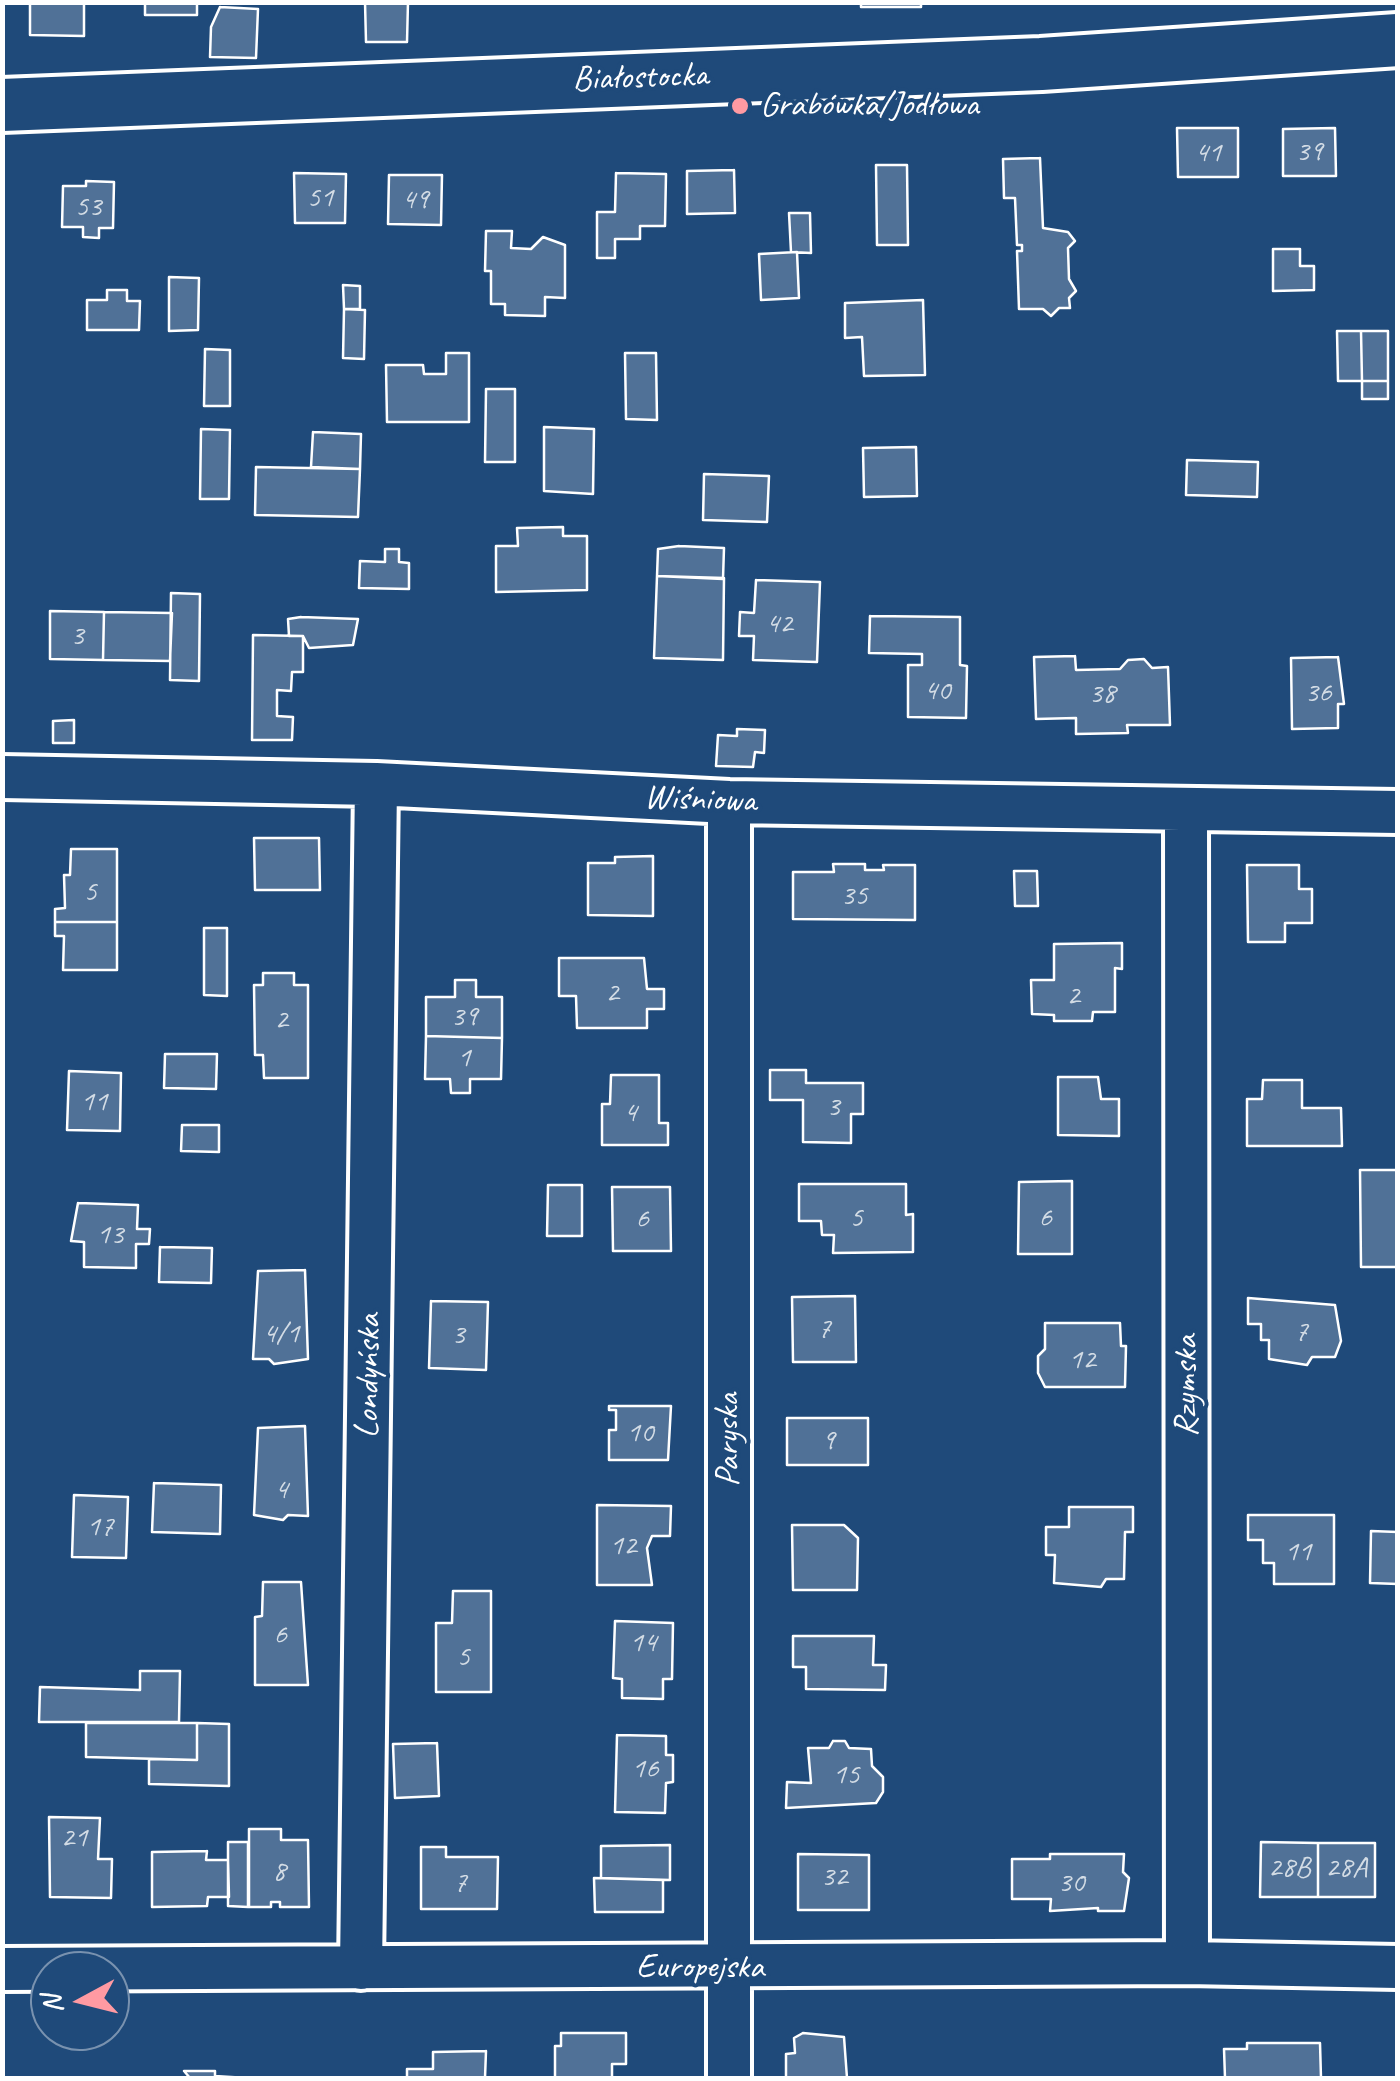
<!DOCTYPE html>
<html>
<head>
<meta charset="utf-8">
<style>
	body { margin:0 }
	#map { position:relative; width:1400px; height:2081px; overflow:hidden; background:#1f4a7a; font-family:Caveat,sans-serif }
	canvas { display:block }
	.frame { position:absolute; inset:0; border:5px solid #fff; pointer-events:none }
	.north { position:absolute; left:30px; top:1951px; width:100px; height:100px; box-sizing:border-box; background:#1f4a7a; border:2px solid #7992af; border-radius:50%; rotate:263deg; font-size:28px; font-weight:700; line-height:40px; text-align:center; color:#fff }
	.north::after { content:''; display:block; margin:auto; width:35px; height:45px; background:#ff9aa2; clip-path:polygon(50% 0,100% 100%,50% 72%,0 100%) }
</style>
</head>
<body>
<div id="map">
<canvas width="1400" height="2081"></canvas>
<div class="frame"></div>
<div class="north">N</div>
</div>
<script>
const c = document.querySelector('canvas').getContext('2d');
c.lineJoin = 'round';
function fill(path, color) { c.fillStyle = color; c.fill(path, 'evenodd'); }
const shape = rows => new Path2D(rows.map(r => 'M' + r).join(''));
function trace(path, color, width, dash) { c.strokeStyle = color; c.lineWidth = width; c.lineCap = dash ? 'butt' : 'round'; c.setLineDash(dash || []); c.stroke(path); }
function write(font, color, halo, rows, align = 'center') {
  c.font = font + ' Caveat,sans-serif'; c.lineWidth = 8; c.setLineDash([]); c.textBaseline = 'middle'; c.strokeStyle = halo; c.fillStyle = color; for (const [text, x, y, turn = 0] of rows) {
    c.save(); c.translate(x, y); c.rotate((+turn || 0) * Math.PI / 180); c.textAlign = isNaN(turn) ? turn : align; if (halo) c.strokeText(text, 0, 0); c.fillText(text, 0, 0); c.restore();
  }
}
const building = shape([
	[30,2,84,2,84,36,30,35,30,2],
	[145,2,197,2,197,15,145,15,145,2],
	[365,2,408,2,407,42,366,42,365,2],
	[861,2,921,2,921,7,861,7,861,2],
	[220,7,258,9,256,58,210,57,211,27,220,7],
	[1177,128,1238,128,1238,177,1178,177,1177,128],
	[1335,128,1336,176,1283,176,1283,129,1335,128],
	[1040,158,1043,228,1068,232,1075,241,1068,248,1069,279,1076,291,1069,298,1070,308,1059,308,1051,316,1043,309,1019,309,1017,251,1022,251,1022,245,1017,245,1015,198,1004,198,1003,159,1040,158],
	[876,165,907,165,908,245,877,245,876,165],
	[734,170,735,213,687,214,687,171,734,170],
	[294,173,346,174,345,223,295,223,294,173],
	[616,173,666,174,665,226,640,226,640,239,615,239,615,258,597,258,597,212,615,212,616,173],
	[389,175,442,175,441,225,388,224,389,175],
	[86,181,114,182,113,228,99,228,99,238,83,237,83,227,62,227,63,186,86,186,86,181],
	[789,213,810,213,811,253,791,252,789,213],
	[486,231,512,231,511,248,531,249,543,237,565,245,565,298,545,297,545,316,505,315,505,304,491,304,491,271,485,271,486,231],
	[1273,249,1300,249,1300,266,1314,266,1314,290,1273,291,1273,249],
	[797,252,799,298,761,300,759,254,797,252],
	[169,277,199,278,198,330,169,331,169,277],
	[343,285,360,286,360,309,344,309,343,285],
	[107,290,127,290,127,301,140,301,139,330,87,330,87,300,107,300,107,290],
	[923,300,925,375,864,376,862,337,845,338,845,303,923,300],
	[344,309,365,310,364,359,343,358,344,309],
	[1337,331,1361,331,1362,381,1338,381,1337,331],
	[1361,331,1388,331,1388,381,1362,381,1361,331],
	[205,349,230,350,230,406,204,406,205,349],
	[446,353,469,353,469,422,387,422,386,365,423,365,424,374,446,374,446,353],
	[625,353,656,353,657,420,626,419,625,353],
	[1362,381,1388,381,1388,399,1362,399,1362,381],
	[486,389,515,389,515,462,485,462,486,389],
	[544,427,594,429,593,494,544,491,544,427],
	[201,429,230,430,229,499,200,499,201,429],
	[313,432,361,434,360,469,311,467,313,432],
	[916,447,917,496,864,497,863,448,916,447],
	[1187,460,1258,462,1257,497,1186,495,1187,460],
	[256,467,360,469,358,517,255,515,256,467],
	[704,474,769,476,767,522,703,520,704,474],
	[563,527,563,536,587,536,587,590,496,592,496,546,518,546,517,528,563,527],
	[679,546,724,548,723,579,657,576,658,549,679,546],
	[385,549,399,549,399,562,409,563,409,589,359,588,360,561,385,562,385,549],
	[657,576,724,578,723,660,654,658,657,576],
	[756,580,820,582,817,662,753,660,754,636,739,636,740,612,754,613,756,580],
	[171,593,200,594,199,681,170,680,171,593],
	[50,611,104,612,103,660,50,659,50,611],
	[104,612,172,613,170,661,103,660,104,612],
	[870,616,960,617,960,665,967,666,966,718,908,717,908,665,922,665,922,654,869,653,870,616],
	[301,617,358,619,353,645,309,648,303,636,289,636,288,619,301,617],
	[253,635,303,636,303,672,292,672,291,691,277,690,277,716,293,717,292,740,252,740,253,635],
	[1075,656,1076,670,1120,669,1128,660,1144,659,1152,668,1168,667,1170,725,1127,725,1128,733,1076,734,1076,718,1036,719,1034,657,1075,656],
	[1338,657,1344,704,1338,704,1338,728,1292,729,1291,658,1338,657],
	[74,720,74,743,53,743,53,721,74,720],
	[737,729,765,730,764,753,755,752,753,767,716,766,718,735,737,736,737,729],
	[254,838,319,838,320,890,255,890,254,838],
	[71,849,117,849,117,922,55,922,55,909,65,908,64,875,70,875,71,849],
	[653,856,653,916,588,915,588,863,615,863,615,857,653,856],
	[833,864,865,864,865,870,884,870,883,865,915,865,915,920,793,919,793,872,834,872,833,864],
	[1247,865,1299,865,1299,889,1312,889,1312,923,1285,923,1285,942,1248,942,1247,865],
	[1014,871,1037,871,1038,906,1015,906,1014,871],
	[55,922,117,922,117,970,63,970,64,936,55,936,55,922],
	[204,928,227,928,227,996,204,995,204,928],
	[1122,943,1122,969,1115,968,1115,1012,1093,1012,1092,1021,1054,1021,1054,1015,1032,1014,1031,980,1054,980,1054,944,1122,943],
	[559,958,644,958,647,989,664,989,664,1009,647,1009,647,1028,577,1028,576,996,559,996,559,958],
	[263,973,294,973,294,985,308,985,308,1078,264,1078,263,1055,255,1055,254,985,263,985,263,973],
	[455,980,476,980,476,997,502,997,502,1038,426,1036,426,997,455,997,455,980],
	[426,1036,502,1038,501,1079,470,1079,470,1093,451,1093,450,1079,425,1079,426,1036],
	[165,1054,217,1054,216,1089,164,1088,165,1054],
	[770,1070,806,1070,806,1083,863,1083,863,1114,851,1114,851,1143,803,1142,803,1100,770,1100,770,1070],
	[69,1071,121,1073,120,1131,67,1130,69,1071],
	[611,1075,659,1075,659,1123,668,1123,668,1145,602,1145,602,1104,610,1104,611,1075],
	[1058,1077,1098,1077,1101,1099,1119,1099,1119,1136,1058,1135,1058,1077],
	[1263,1080,1302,1080,1302,1108,1341,1108,1342,1146,1247,1146,1247,1099,1262,1099,1263,1080],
	[182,1125,219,1125,219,1152,181,1151,182,1125],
	[1360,1170,1397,1170,1397,1267,1361,1267,1360,1170],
	[1072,1181,1072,1254,1018,1254,1019,1182,1072,1181],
	[799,1184,906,1184,906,1215,913,1214,913,1252,833,1253,834,1235,822,1235,821,1221,799,1221,799,1184],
	[548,1185,582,1185,582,1236,547,1236,548,1185],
	[612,1187,670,1187,671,1251,613,1251,612,1187],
	[78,1203,138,1205,137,1229,150,1229,149,1244,136,1244,136,1268,84,1267,84,1242,71,1241,78,1203],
	[160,1247,212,1248,211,1283,159,1282,160,1247],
	[305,1270,308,1359,274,1364,269,1359,253,1359,258,1271,305,1270],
	[855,1296,856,1362,793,1362,792,1297,855,1296],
	[1248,1298,1335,1305,1341,1341,1335,1357,1312,1357,1307,1365,1269,1359,1269,1340,1261,1340,1261,1324,1248,1324,1248,1298],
	[431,1301,488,1302,486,1370,429,1368,431,1301],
	[1045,1323,1120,1323,1121,1346,1126,1346,1125,1387,1045,1387,1038,1373,1038,1356,1045,1349,1045,1323],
	[609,1406,671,1406,668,1460,609,1460,609,1430,616,1430,616,1410,609,1410,609,1406],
	[787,1418,868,1418,868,1465,787,1465,787,1418],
	[305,1426,308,1516,288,1515,283,1520,254,1515,258,1428,305,1426],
	[154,1483,221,1485,220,1534,152,1532,154,1483],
	[74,1495,128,1497,126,1558,72,1557,74,1495],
	[597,1505,671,1506,670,1536,652,1536,647,1548,652,1585,597,1585,597,1505],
	[1069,1507,1133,1507,1133,1532,1125,1532,1124,1579,1106,1579,1101,1587,1054,1583,1055,1555,1046,1555,1046,1527,1069,1527,1069,1507],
	[1248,1515,1334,1515,1334,1584,1274,1584,1274,1563,1263,1563,1263,1540,1248,1540,1248,1515],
	[792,1525,844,1525,858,1538,857,1590,793,1590,792,1525],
	[1371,1531,1398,1532,1398,1584,1370,1583,1371,1531],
	[263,1582,301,1582,308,1685,255,1685,255,1617,262,1616,263,1582],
	[453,1591,491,1591,491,1692,436,1692,436,1623,452,1623,453,1591],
	[615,1621,673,1623,672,1679,663,1679,663,1699,622,1698,622,1679,613,1678,615,1621],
	[793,1636,874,1636,873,1665,886,1665,885,1690,806,1689,806,1667,793,1667,793,1636],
	[140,1671,180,1671,179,1722,39,1722,40,1687,140,1690,140,1671],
	[86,1723,197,1723,197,1760,86,1757,86,1723],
	[197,1723,229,1724,229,1786,149,1784,149,1759,197,1760,197,1723],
	[617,1735,666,1736,666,1755,673,1755,673,1782,666,1783,665,1813,615,1812,617,1735],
	[833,1741,845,1741,849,1748,871,1749,872,1766,883,1777,883,1792,876,1803,786,1808,787,1782,811,1783,808,1748,829,1748,833,1741],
	[437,1743,439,1796,395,1798,393,1744,437,1743],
	[49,1817,100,1818,98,1859,112,1859,111,1898,50,1897,49,1817],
	[249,1829,281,1829,281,1840,308,1840,309,1907,280,1907,280,1902,271,1902,271,1907,249,1907,249,1829],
	[228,1842,248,1842,248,1907,228,1906,228,1842],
	[1261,1842,1318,1843,1318,1897,1260,1897,1261,1842],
	[1318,1843,1375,1843,1375,1897,1318,1897,1318,1843],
	[670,1845,670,1880,601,1878,601,1846,670,1845],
	[421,1847,446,1847,446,1857,498,1857,497,1909,421,1909,421,1847],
	[207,1851,206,1860,228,1860,229,1897,208,1897,207,1906,152,1907,152,1852,207,1851],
	[798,1854,869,1855,869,1910,798,1910,798,1854],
	[1050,1854,1124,1854,1123,1872,1129,1878,1124,1911,1098,1911,1098,1908,1050,1911,1051,1899,1012,1899,1012,1859,1050,1859,1050,1854],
	[594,1878,663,1880,663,1912,595,1912,594,1878],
	[561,2033,626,2033,626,2064,612,2064,612,2078,555,2078,555,2046,561,2046,561,2033],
	[803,2033,844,2037,847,2078,786,2078,786,2054,795,2053,794,2038,803,2033],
	[1247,2043,1320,2043,1321,2078,1225,2078,1224,2049,1247,2049,1247,2043],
	[486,2051,485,2078,407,2078,407,2069,433,2069,433,2052,486,2051],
	[184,2071,215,2071,215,2076,247,2078,190,2078,184,2071]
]);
fill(building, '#507197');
trace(building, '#fff', 2.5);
const minor = shape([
	[2,777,376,784,729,802,1398,812],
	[1186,810,1187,1963],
	[361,1968,376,784],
	[2,1969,1187,1963,1398,1967],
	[729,2078,729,802]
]);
const tertiary = shape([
	[2,105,1041,64,1398,40]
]);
trace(minor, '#fff', 50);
trace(tertiary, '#fff', 60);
trace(minor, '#1f4a7a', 42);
trace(tertiary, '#1f4a7a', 52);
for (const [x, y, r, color] of [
	[740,106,10,"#ff9aa2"]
]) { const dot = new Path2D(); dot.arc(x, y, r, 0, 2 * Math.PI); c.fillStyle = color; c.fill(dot); trace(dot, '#1f4a7a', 4); }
write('30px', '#d3dce5', null, [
	["39",1309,152],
	["41",1208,153],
	["51",320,198],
	["49",415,200],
	["53",88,207],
	["42",779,624],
	["3",77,636],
	["40",937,691],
	["36",1318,693],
	["38",1102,694],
	["5",90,892],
	["35",854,896],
	["2",612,993],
	["2",1073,996],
	["39",464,1017],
	["2",281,1020],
	["1",464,1058],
	["11",94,1102],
	["3",833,1107],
	["4",630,1113],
	["5",856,1218],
	["6",1045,1218],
	["6",642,1219],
	["13",110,1235],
	["7",824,1329],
	["7",1301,1332],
	["4/1",281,1334],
	["3",458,1335],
	["12",1082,1360],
	["10",640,1433],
	["9",828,1441],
	["4",281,1490],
	["17",100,1527],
	["12",623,1546],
	["11",1298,1552],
	["6",280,1635],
	["14",643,1643],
	["5",463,1657],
	["16",645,1769],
	["15",846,1775],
	["21",74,1838],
	["28B",1289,1868],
	["28A",1346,1868],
	["8",279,1872],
	["32",834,1877],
	["7",460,1883],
	["30",1071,1883]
]);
write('35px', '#fff', '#1f4a7a', [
	["Białostocka",640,78,-2],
	["Wiśniowa",700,800,2],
	["Londyńska",369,1376,-89],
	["Rzymska",1187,1386,-90],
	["Paryska",729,1440,-90],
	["Europejska",700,1968]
]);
write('35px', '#fff', '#1f4a7a', [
	["Grabówka/Jodłowa",760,106]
], 'left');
</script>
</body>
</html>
